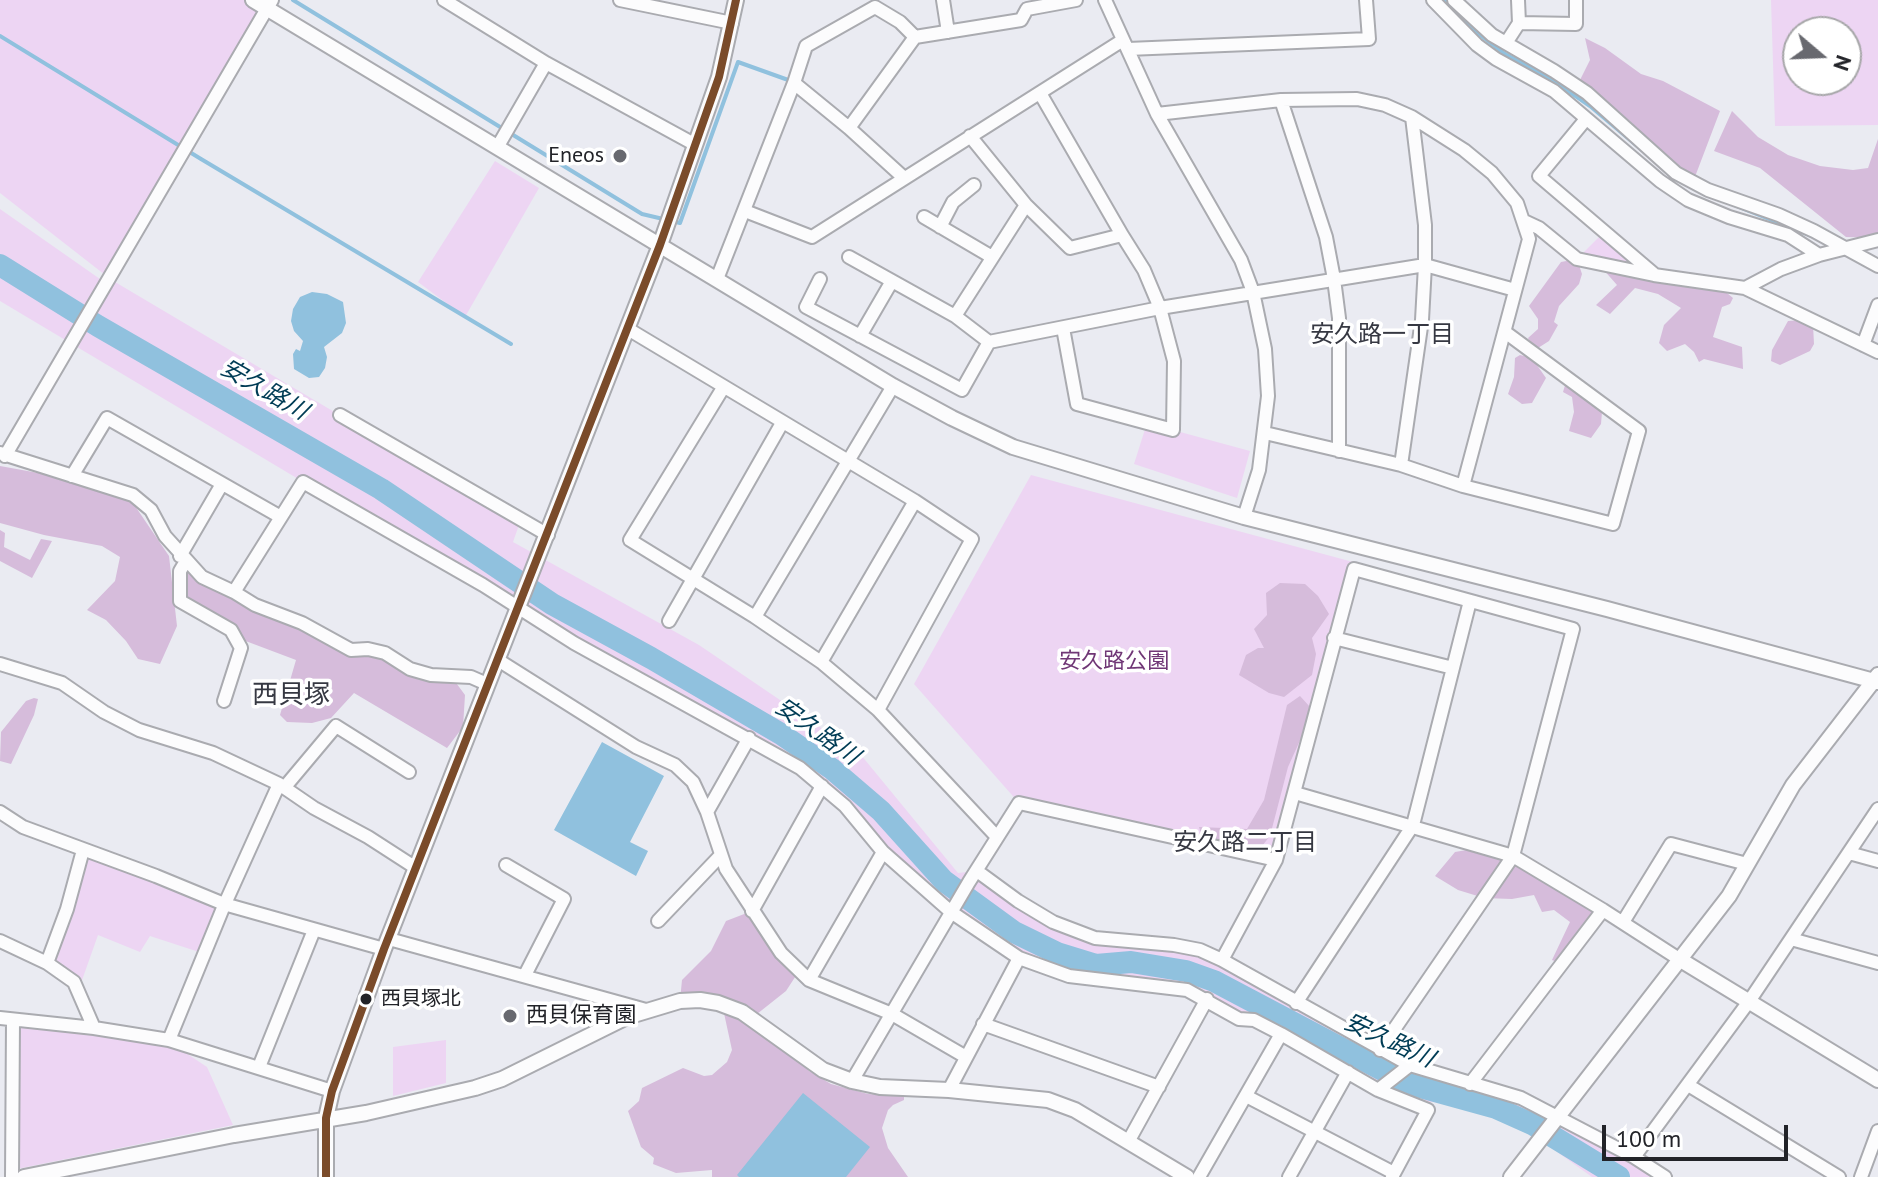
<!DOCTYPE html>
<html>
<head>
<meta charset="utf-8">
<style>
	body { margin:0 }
	#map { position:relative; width:1878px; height:1177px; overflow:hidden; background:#eaebf2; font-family:"PT Sans",sans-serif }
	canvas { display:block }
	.north { position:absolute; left:1782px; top:16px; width:80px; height:80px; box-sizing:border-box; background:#fff; border:2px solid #a7a7a9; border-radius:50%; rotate:109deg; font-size:22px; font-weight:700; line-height:32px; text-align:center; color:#222328 }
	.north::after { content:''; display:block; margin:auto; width:28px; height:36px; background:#68696f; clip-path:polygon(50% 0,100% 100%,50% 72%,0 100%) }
	.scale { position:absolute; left:1602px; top:1125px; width:186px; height:36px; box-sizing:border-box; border:4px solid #222328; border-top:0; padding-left:10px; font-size:24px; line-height:28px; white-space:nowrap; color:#222328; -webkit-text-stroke:6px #fff; paint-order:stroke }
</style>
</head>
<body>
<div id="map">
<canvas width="1878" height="1177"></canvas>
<div class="north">N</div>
<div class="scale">100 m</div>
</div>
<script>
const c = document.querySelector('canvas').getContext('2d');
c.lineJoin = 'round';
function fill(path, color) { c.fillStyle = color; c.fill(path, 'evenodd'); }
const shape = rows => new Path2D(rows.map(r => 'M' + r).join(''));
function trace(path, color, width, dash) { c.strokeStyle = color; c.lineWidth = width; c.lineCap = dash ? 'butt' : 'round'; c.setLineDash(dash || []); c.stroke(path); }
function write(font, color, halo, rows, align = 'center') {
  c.font = font + ' "PT Sans","Noto Sans JP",sans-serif'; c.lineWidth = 7; c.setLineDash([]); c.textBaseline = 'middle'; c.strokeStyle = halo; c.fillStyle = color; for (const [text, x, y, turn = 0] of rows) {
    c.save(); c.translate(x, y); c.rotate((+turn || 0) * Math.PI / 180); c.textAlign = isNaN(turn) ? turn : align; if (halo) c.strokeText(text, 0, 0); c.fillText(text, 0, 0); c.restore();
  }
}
fill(shape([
	[0,0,253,0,267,9,110,279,520,522,513,542,699,645,861,755,958,873,977,871,1053,922,1095,938,1204,952,1373,1046,1521,1098,1661,1177,1592,1177,1528,1131,1496,1117,1460,1106,1433,1102,1414,1104,1181,989,1101,979,1019,958,939,902,830,790,718,721,305,483,0,301,0,209,100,279,109,278,0,193],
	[1771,0,1878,0,1878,125,1775,126],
	[1798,32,1846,32,1846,80,1798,80],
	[495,161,539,188,465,317,418,282],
	[1604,232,1654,275,1577,259],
	[1147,423,1250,451,1237,498,1134,464],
	[1031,475,1353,562,1276,860,1019,803,914,684],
	[88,852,223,908,199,952,150,936,140,952,98,935,81,983,49,957],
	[13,1024,177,1047,207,1067,233,1125,12,1170],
	[446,1040,446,1083,393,1096,393,1047]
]), '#edd5f3');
fill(shape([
	[1585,38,1605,48,1641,74,1663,81,1720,111,1693,182,1659,158,1633,124,1608,102,1577,86,1590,60],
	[1732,111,1758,137,1788,155,1820,166,1853,170,1868,168,1878,139,1878,238,1846,237,1760,168,1714,151],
	[1577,259,1582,274,1579,284,1559,306,1554,322,1558,325,1549,341,1538,348,1531,344,1528,338,1538,329,1538,319,1529,306,1561,262],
	[1602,268,1714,287,1727,293,1733,298,1730,304,1722,307,1713,337,1742,347,1743,369,1704,359,1699,362,1694,352,1685,344,1667,351,1659,343,1664,325,1681,308,1658,294,1635,288,1610,314,1596,305,1617,285],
	[1802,320,1813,325,1814,344,1810,351,1780,365,1771,361,1772,350,1788,321],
	[1520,355,1532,358,1546,378,1532,403,1522,404,1508,394,1514,377,1515,358],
	[1566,382,1578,395,1602,412,1601,424,1591,438,1569,431,1574,412,1572,397,1563,392],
	[0,466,99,484,133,503,169,556,177,626,160,664,138,659,126,641,106,620,87,610,115,581,120,557,102,546,44,535,0,523],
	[0,530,5,533,4,547,30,560,41,539,52,541,32,578,0,561],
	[186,561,221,586,268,603,351,650,385,653,410,669,451,676,465,695,463,727,447,748,354,693,331,718,312,723,287,722,280,715,296,660,235,637,180,593],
	[1280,583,1305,584,1318,596,1329,614,1312,638,1316,654,1312,675,1284,697,1269,693,1239,675,1246,655,1258,648,1264,648,1254,629,1267,615,1266,593],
	[1300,696,1310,707,1302,736,1288,767,1270,836,1258,851,1214,846,1201,834,1199,827,1247,829,1264,800,1287,705],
	[34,698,38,699,34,715,11,764,0,761,1,732,26,701],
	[1484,847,1513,856,1571,898,1603,910,1562,964,1552,960,1570,922,1554,910,1542,912,1534,895,1512,899,1484,898,1458,890,1435,876,1455,852],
	[752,911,799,971,786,991,757,1014,727,1005,775,1035,809,1071,831,1084,868,1094,904,1096,904,1100,893,1105,888,1110,882,1128,888,1148,908,1177,712,1177,712,1170,676,1173,653,1164,654,1158,641,1147,628,1111,639,1101,642,1088,683,1068,704,1076,712,1075,727,1062,732,1050,722,1004,680,1001,682,980,711,951,726,921]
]), '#d6bcdb');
fill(shape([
	[312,292,327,294,343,302,346,323,342,333,324,347,327,357,325,368,319,377,309,378,294,369,293,354,296,349,300,351,303,341,294,331,291,321,293,309,300,297],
	[602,742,664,776,630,842,648,851,636,876,554,830],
	[803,1093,870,1147,846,1177,739,1177,737,1175]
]), '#90c1de');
trace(shape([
	[293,0,642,214,680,223,738,62,791,81],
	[1446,0,1479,34,1505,54,1548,77,1590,106,1642,150],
	[0,36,201,159,511,344],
	[1734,205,1814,237]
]), '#90c1de', 4);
trace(shape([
	[0,265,98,326,381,489,552,604,651,658,781,734,832,769,881,811,944,881,1014,932,1057,953,1096,965,1131,962,1186,971,1214,981,1409,1084,1496,1108,1534,1125,1619,1177]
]), '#90c1de', 22);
const minor = shape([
	[444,0,546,63,694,144],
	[620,0,732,23],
	[943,0,948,32],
	[1105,0,1157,114,1241,260,1253,292,1265,349,1268,396,1259,470,1244,517],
	[1433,0,1477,45,1496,59,1554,91,1660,181,1688,200,1729,217,1788,235,1819,255,1878,240],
	[1454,0,1492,35,1554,71,1587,93,1676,173,1708,190,1779,215,1814,231,1878,266],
	[1519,23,1576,24,1576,0],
	[1506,43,1519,23,1518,0],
	[1128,49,1369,39,1366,0],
	[794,83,806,46,875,7,900,22,915,37],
	[1040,93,1122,235],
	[1281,100,1326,237,1334,279,1339,318,1339,451],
	[1157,114,1281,100,1357,99,1385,105,1412,117,1464,150,1492,173,1517,203,1529,239,1463,486],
	[1586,119,1539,176,1654,274],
	[849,128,903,177],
	[970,136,1026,205,1070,248,1122,235,1144,270,1160,308,1174,361,1173,430,1077,404,1063,328],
	[498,146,546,63],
	[745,211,812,237,1123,40],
	[924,217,992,257],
	[1524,221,1539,228,1577,259,1654,275,1745,288,1781,269,1819,255],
	[940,227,953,202,974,185],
	[849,257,955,316,989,342],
	[717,279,794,83,849,128,915,37,1021,20,1027,9,1076,0],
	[820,279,806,307,962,390,989,342,1160,308,1425,265,1515,290],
	[1745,288,1878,352],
	[955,316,1026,205],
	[628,329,915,501,972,539,878,710],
	[860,336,892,281],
	[1863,345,1878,305],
	[723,388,630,540,755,617,821,662,878,710,997,837],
	[340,415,548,535],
	[1265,433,1401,465,1463,486,1613,524,1639,431,1505,332],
	[0,453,133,495,151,510,165,536,202,577,234,592,303,482,483,585,574,643,800,768,845,806,883,852,951,912,1019,958,1069,976,1187,990,1239,1019,1254,1020,1281,1034],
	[5,456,272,0],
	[1401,465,1422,320,1425,265,1425,225,1412,117],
	[72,476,107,418,279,516],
	[180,556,222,484],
	[186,561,180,571,180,601,231,630,241,648,224,701],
	[234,592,255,605,302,623,351,650,368,649,385,653,410,669,431,675,471,677,487,684],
	[755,617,893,386],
	[669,621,782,423],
	[1334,638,1453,668],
	[498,660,636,747,675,765,693,782,707,812,726,869,781,953,809,980,892,1014,966,1057],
	[821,662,915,501],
	[0,664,62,683,104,712,139,730,213,753,279,784,314,808,368,837,416,868],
	[284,788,336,726,409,772],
	[1295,793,1513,856,1603,910],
	[0,812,23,827,156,876,224,904,384,949],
	[707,812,749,738],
	[1849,853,1878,861],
	[506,865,564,899,525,975],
	[977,871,1018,901,1053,922,1095,938,1174,945,1200,950,1222,960,1410,1065,1521,1098,1634,1157,1665,1177],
	[752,911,822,786],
	[658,921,721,855],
	[1623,922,1671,844,1747,864],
	[389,939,646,1010],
	[1791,939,1878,963],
	[0,941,47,963,74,982,94,1028],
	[1222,960,1276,860,1354,569,1573,629,1513,856,1380,1050],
	[47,963,67,909,83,850],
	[809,980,883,852],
	[1296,1003,1413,825,1470,601],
	[0,1018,94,1028,169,1040,332,1091],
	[983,1024,1159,1087],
	[169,1040,223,908,279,784],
	[259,1067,314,930],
	[852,1081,969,882,1019,803,1276,860],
	[1470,1084,1603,910,1679,959],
	[1688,1085,1839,1177],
	[949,1090,1019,958],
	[1378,1090,1410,1065],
	[1246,1096,1394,1173],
	[1128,1142,1207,999],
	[1634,1157,1750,1000,1878,809],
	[12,1177,13,1021],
	[1199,1177,1281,1034,1378,1090,1428,1110,1392,1177],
	[1289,1177,1348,1072],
	[1861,1177,1878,1131]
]);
const tertiary = shape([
	[253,0,893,386,952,418,1013,447,1244,517,1607,609,1878,682],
	[1679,959,1878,1080],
	[24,1177,234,1135,366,1113,475,1088,502,1079,627,1017,680,1001,700,1000,718,1003,742,1012,823,1070,852,1081,880,1087,949,1090,1048,1100,1075,1110,1187,1177],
	[326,1177,326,1118,332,1091,384,949,660,245,719,77,736,0],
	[1511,1177,1729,896,1793,785,1878,675]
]);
trace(minor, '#aaabb0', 16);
trace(tertiary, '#aaabb0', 18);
trace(minor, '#fcfcfd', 12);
trace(tertiary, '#fcfcfd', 14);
trace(shape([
	[326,1177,326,1118,332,1091,384,949,660,245,719,77,736,0]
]), '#7a4b2a', 8);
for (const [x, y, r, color] of [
	[620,156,8,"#68696f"],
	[366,999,7,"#222328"],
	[510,1016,8,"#68696f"]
]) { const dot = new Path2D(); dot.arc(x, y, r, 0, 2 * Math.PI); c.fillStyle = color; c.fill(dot); trace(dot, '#fff', 3); }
write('20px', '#222328', '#fff', [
	["西貝塚北",381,999]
], 'left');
write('22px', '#222328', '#fff', [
	["Eneos",604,156],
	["西貝保育園",526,1016,"left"]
], 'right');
write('22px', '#703776', '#fff', [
	["安久路公園",1114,662]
]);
write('24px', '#363842', '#fff', [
	["安久路一丁目",1382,335],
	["安久路二丁目",1245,843]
]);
write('italic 24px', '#003c55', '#fff', [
	["安久路川",264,390,30],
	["安久路川",817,732,35],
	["安久路川",1389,1041,25]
]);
write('26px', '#363842', '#fff', [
	["西貝塚",291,696]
]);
</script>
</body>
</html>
